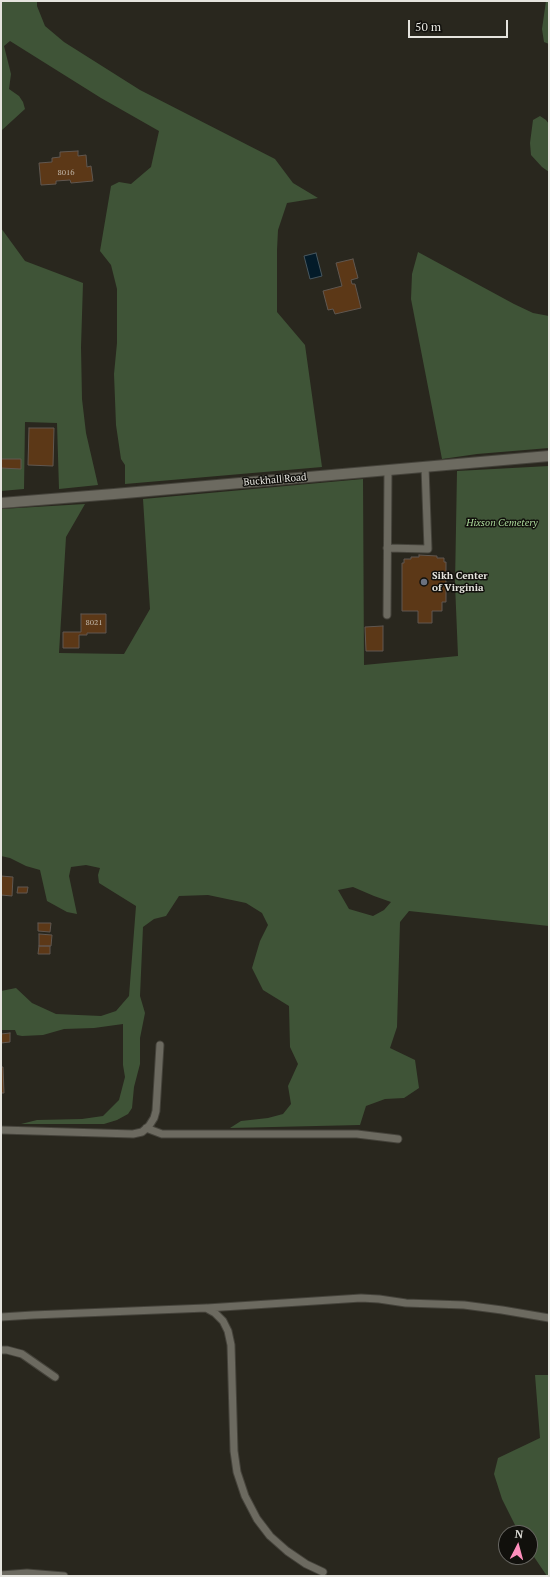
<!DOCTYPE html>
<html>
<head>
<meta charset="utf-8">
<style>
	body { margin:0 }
	#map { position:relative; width:550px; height:1577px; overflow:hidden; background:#29271e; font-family:"PT Serif",serif }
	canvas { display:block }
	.frame { position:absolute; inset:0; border:2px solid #e5e4de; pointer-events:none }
	.north { position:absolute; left:498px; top:1525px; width:40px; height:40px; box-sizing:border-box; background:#11100c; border:1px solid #666560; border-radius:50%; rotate:6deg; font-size:11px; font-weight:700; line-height:16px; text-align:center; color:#e5e4de }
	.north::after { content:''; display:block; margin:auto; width:14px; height:18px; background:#fe8ebc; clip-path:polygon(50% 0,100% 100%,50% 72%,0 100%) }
	.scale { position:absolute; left:408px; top:20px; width:100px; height:18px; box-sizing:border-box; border:2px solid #e5e4de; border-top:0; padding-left:5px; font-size:12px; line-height:14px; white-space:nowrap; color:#e5e4de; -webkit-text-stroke:3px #11100c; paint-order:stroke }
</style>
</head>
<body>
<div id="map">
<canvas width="550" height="1577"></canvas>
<div class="frame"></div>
<div class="north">N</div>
<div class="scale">50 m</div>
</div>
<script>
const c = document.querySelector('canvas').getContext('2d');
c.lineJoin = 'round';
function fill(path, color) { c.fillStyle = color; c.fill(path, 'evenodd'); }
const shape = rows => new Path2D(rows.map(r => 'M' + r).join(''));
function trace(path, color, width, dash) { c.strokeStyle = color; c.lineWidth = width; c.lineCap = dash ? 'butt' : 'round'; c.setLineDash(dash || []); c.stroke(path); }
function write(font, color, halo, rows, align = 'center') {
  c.font = font + ' "PT Serif",serif'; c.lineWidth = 3; c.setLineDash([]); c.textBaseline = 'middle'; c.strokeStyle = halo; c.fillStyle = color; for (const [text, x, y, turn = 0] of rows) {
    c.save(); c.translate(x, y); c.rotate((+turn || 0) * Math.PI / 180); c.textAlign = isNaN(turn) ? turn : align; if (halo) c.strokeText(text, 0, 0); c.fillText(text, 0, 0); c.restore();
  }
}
fill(shape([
	[1,1,37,1,37,6,45,26,64,42,140,90,275,159,293,183,318,198,287,203,278,230,277,250,277,312,305,345,322,467,125,484,125,465,121,459,116,425,114,374,117,343,117,289,111,265,100,251,111,186,119,182,131,184,151,167,159,131,101,98,10,41,4,46,11,74,9,89,19,96,23,102,25,109,2,130,1,135],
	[546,1,549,1,549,44,544,42,542,29],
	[540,116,546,120,549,124,549,172,542,167,531,155,530,143,533,120],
	[1,228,25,261,83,283,81,347,82,399,86,433,98,485,59,489,57,423,25,422,24,489,1,491],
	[418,252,514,304,533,313,549,316,549,448,477,454,442,459,411,299,412,274],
	[549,466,549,926,409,911,400,922,397,1027,390,1048,415,1060,419,1088,404,1098,385,1099,366,1106,360,1125,230,1128,241,1121,268,1118,283,1114,291,1104,288,1086,298,1064,290,1047,289,1006,263,990,252,968,260,941,268,925,262,913,246,903,208,895,179,896,166,916,154,919,143,927,140,996,145,1013,140,1038,140,1064,134,1087,132,1108,128,1114,117,1120,104,1124,21,1124,37,1120,82,1119,103,1116,119,1100,125,1077,123,1065,123,1024,94,1028,64,1029,43,1035,22,1036,17,1035,15,1030,1,1030,1,991,16,988,32,1003,56,1014,101,1016,116,1011,129,996,136,906,99,883,98,875,100,868,86,865,71,867,69,876,77,914,67,912,47,901,40,870,26,866,10,858,1,856,1,509,85,504,66,537,59,653,124,654,150,609,143,499,363,479,364,665,458,656,455,584,457,471],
	[353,887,374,896,391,902,384,910,373,916,349,909,338,890],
	[535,1375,549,1375,549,1576,547,1576,530,1551,530,1533,519,1533,502,1499,494,1474,498,1458,540,1438]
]), '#3f5437');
const water = shape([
	[316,253,322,276,310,279,304,256,316,253]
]);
fill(water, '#031b29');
trace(water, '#47575f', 1);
const building = shape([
	[78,151,78,156,86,155,87,167,91,166,93,181,71,183,70,180,56,181,56,184,41,185,39,163,52,162,52,158,60,157,60,152,78,151],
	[353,259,358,278,351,280,352,284,355,284,361,308,335,314,333,309,328,310,323,291,342,286,336,263,353,259],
	[29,428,54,428,53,466,28,465,29,428],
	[1,459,21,459,21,469,1,468,1,459],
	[419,555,437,556,437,558,444,558,444,562,446,562,446,602,442,602,442,611,432,611,432,623,418,623,418,611,402,611,402,563,404,563,404,559,411,559,411,557,419,557,419,555],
	[81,614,106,614,106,633,87,633,87,635,79,635,79,648,63,648,63,632,81,632,81,614],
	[383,626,383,651,366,651,365,627,383,626],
	[1,876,13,877,12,896,1,895,1,876],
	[18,887,28,887,27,893,17,893,18,887],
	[38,923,51,923,50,932,38,931,38,923],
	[39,934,52,935,51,946,39,946,39,934],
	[39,946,50,946,50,954,38,954,39,946],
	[10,1033,10,1042,1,1043,1,1034,10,1033],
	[1,1067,3,1067,4,1093,1,1093,1,1067]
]);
fill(building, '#5c3817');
trace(building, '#605750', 1);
const lane = shape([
	[387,548,428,549,425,467],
	[387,615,388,470],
	[146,1128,162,1134,357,1134,398,1139],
	[1,1130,133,1134,142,1132,149,1126,154,1118,156,1111,160,1045],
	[207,1308,361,1298,379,1299,406,1303,464,1305,502,1310,549,1318],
	[1,1317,33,1315,206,1308,215,1313,223,1321,228,1331,231,1345,234,1451,237,1472,245,1496,257,1519,270,1536,287,1551,306,1564,323,1572],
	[1,1350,7,1350,22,1354,55,1377],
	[1,1575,27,1573,64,1576]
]);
const street = shape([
	[1,503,114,494,549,456]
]);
trace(lane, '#45433b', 9);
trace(street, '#45433b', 12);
trace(lane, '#6c6a60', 7);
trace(street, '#6c6a60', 10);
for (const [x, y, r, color] of [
	[424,582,4,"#6b7280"]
]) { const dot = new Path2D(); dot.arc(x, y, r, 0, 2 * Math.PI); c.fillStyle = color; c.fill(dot); trace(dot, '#11100c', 1.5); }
write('8px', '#c3b9ac', null, [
	["8016",66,173],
	["8021",94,623]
]);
write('10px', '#e5e4de', '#11100c', [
	["Buckhall Road",275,480,-5]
]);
write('italic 10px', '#abd99a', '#11100c', [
	["Hixson Cemetery",502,523]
]);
write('bold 10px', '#e5e4de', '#11100c', [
	["Sikh Center",432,576],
	["of Virginia",432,588]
], 'left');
</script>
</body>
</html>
